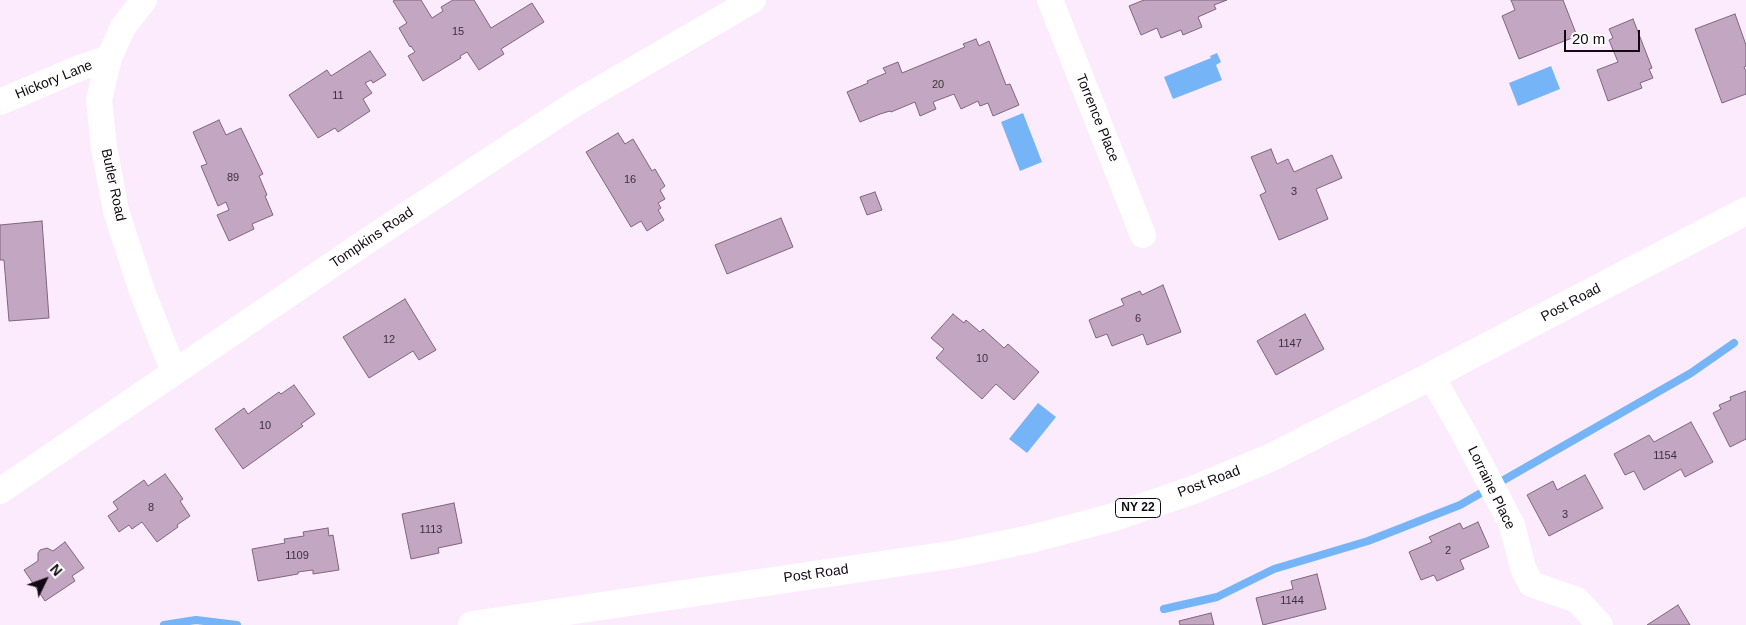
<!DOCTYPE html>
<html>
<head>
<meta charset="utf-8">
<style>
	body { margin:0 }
	#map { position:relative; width:1746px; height:625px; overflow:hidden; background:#fcebfc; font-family:Arial,sans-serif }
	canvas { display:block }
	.north { position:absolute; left:20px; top:555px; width:50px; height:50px; -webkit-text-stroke:4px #fff; paint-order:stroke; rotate:48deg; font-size:14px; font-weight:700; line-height:20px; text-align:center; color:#120912 }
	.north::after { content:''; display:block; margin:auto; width:18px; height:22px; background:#120912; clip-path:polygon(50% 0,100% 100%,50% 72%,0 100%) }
	.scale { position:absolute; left:1564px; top:30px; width:76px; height:22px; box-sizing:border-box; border:2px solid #120912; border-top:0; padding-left:6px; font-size:15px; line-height:18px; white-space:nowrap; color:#120912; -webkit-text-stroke:4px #fff; paint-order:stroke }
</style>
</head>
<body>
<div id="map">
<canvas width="1746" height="625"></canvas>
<div class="north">N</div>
<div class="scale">20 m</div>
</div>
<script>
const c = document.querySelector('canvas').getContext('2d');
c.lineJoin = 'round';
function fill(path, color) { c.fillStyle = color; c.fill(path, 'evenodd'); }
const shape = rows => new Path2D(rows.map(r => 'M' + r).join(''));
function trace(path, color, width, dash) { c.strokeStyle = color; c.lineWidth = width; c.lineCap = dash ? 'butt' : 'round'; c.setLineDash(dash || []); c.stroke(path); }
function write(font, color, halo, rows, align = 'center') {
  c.font = font + ' Arial,sans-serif'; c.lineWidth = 5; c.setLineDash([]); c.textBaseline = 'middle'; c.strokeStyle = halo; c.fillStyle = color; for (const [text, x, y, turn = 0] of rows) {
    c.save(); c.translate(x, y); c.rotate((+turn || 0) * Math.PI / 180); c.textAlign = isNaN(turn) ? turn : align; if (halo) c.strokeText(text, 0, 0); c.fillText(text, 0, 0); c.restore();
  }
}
fill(shape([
	[1217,53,1221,62,1216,65,1222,80,1173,99,1164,77,1211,58,1210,56],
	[1551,66,1560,89,1518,106,1509,83],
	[1023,113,1042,162,1020,171,1001,122],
	[1038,403,1056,417,1027,453,1009,439]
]), '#75b4f6');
trace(shape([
	[1164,609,1217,597,1274,569,1368,541,1460,505,1691,373,1734,343],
	[164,625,196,620,237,625]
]), '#75b4f6', 8);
const building = shape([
	[395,0,421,0,432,18,443,11,441,7,453,0,474,0,491,28,532,3,544,22,501,49,504,54,479,70,467,52,460,56,461,58,423,81,408,56,415,52,411,46,410,47,399,28,407,23,393,1,395,0],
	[1144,0,1227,0,1214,5,1216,9,1198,17,1202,27,1183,35,1181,30,1161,38,1157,28,1141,35,1129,6,1144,0],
	[1511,0,1563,0,1577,36,1519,59,1502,16,1515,10,1511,0],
	[1735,14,1746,45,1746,66,1744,67,1746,71,1746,94,1722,103,1695,29,1735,14],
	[1633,19,1652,68,1649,69,1653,78,1640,83,1642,88,1608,101,1597,70,1618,62,1609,40,1613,38,1609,29,1633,19],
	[976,39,979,46,989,41,1006,85,1010,84,1019,105,993,116,988,103,980,106,978,101,961,109,954,94,933,102,936,109,920,116,915,102,891,112,890,111,880,114,860,122,847,92,868,83,867,81,886,73,883,68,898,62,902,73,965,47,963,44,976,39],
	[370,51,386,75,373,83,371,80,365,83,372,93,363,99,370,111,338,132,335,128,318,138,289,95,327,70,331,76,370,51],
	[219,120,226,135,241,128,263,174,259,176,267,195,265,196,273,215,252,224,254,229,229,241,217,215,229,210,226,202,218,206,201,166,207,164,193,132,219,120],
	[618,133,625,144,633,139,652,171,655,169,665,186,660,190,665,199,658,203,661,208,658,210,664,220,647,231,641,221,631,227,586,152,618,133],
	[1271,149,1277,164,1288,159,1294,172,1332,155,1342,178,1316,189,1328,219,1279,240,1260,195,1266,192,1251,157,1271,149],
	[875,192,882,210,867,215,860,197,875,192],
	[781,218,793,247,727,274,715,245,781,218],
	[42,221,49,318,9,321,4,260,0,260,0,225,42,221],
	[1163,285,1181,332,1147,345,1143,334,1112,346,1107,334,1096,338,1089,320,1124,305,1121,299,1140,291,1142,295,1163,285],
	[405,299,436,350,419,360,413,351,369,378,343,337,405,299],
	[953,314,964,323,966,320,980,332,983,329,1004,348,1008,344,1039,372,1014,400,996,384,982,399,936,358,944,349,931,338,953,314],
	[1305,314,1324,349,1276,375,1257,341,1305,314],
	[294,385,315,414,301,424,303,426,243,469,215,429,244,408,248,414,279,392,281,394,294,385],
	[1746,391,1746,439,1730,447,1713,413,1721,409,1719,405,1731,400,1730,397,1746,391],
	[1691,422,1713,462,1685,477,1681,469,1644,490,1634,471,1625,475,1614,454,1649,435,1654,442,1691,422],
	[165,474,183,499,180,501,190,516,177,525,178,527,157,542,142,522,132,529,129,525,119,532,108,516,118,509,113,502,144,480,148,486,165,474],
	[1585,475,1603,508,1549,536,1527,495,1553,481,1557,490,1585,475],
	[454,503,462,543,438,548,439,553,411,559,402,514,454,503],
	[1478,522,1489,547,1460,560,1464,569,1437,581,1434,575,1421,580,1409,552,1432,542,1429,537,1460,523,1463,529,1478,522],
	[328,528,329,536,333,535,339,570,313,574,313,570,298,572,298,574,258,581,252,549,285,543,284,539,304,536,303,532,328,528],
	[65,542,84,568,72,576,75,581,45,601,24,570,38,561,38,553,40,550,47,548,53,551,65,542],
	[1317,574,1326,609,1263,625,1256,598,1293,589,1291,581,1317,574],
	[1678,605,1690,625,1647,625,1678,605],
	[1211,613,1214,625,1180,625,1179,621,1211,613]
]);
fill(building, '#c2a6c2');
trace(building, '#7f657f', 1);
trace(shape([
	[144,0,123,27,109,58,99,100,104,147,116,211,142,291,174,372],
	[1050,0,1143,235],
	[0,102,77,69,109,58],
	[1431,376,1465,435,1512,525,1523,568,1531,584,1577,600,1600,625],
	[0,491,367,241,576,103,753,0]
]), '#fff', 26);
trace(shape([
	[472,625,957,554,1031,539,1114,517,1193,490,1272,457,1431,376,1746,211]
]), '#fff', 28);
write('11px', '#3e303e', null, [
	["15",458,32],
	["20",938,85],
	["11",338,96],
	["89",233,178],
	["16",630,180],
	["3",1294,192],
	["6",1138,319],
	["12",389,340],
	["1147",1290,344],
	["10",982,359],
	["10",265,426],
	["1154",1665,456],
	["8",151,508],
	["3",1565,515],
	["1113",431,530],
	["2",1448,551],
	["1109",297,556],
	["1144",1292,601]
]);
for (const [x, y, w] of [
	[1138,508,45]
]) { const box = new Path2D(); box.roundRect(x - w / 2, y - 9.5, w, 19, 4); c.fillStyle = '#fff'; c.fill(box); trace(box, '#120912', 1); }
write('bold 12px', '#120912', null, [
	["NY 22",1138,508]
]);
write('14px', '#120912', '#fff', [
	["Hickory Lane",54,80,-22],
	["Torrence Place",1097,118,68],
	["Butler Road",113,185,78],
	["Tompkins Road",372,238,-34],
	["Post Road",1571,303,-28],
	["Post Road",1209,482,-21],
	["Lorraine Place",1491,488,64],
	["Post Road",816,574,-8]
]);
</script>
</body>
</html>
